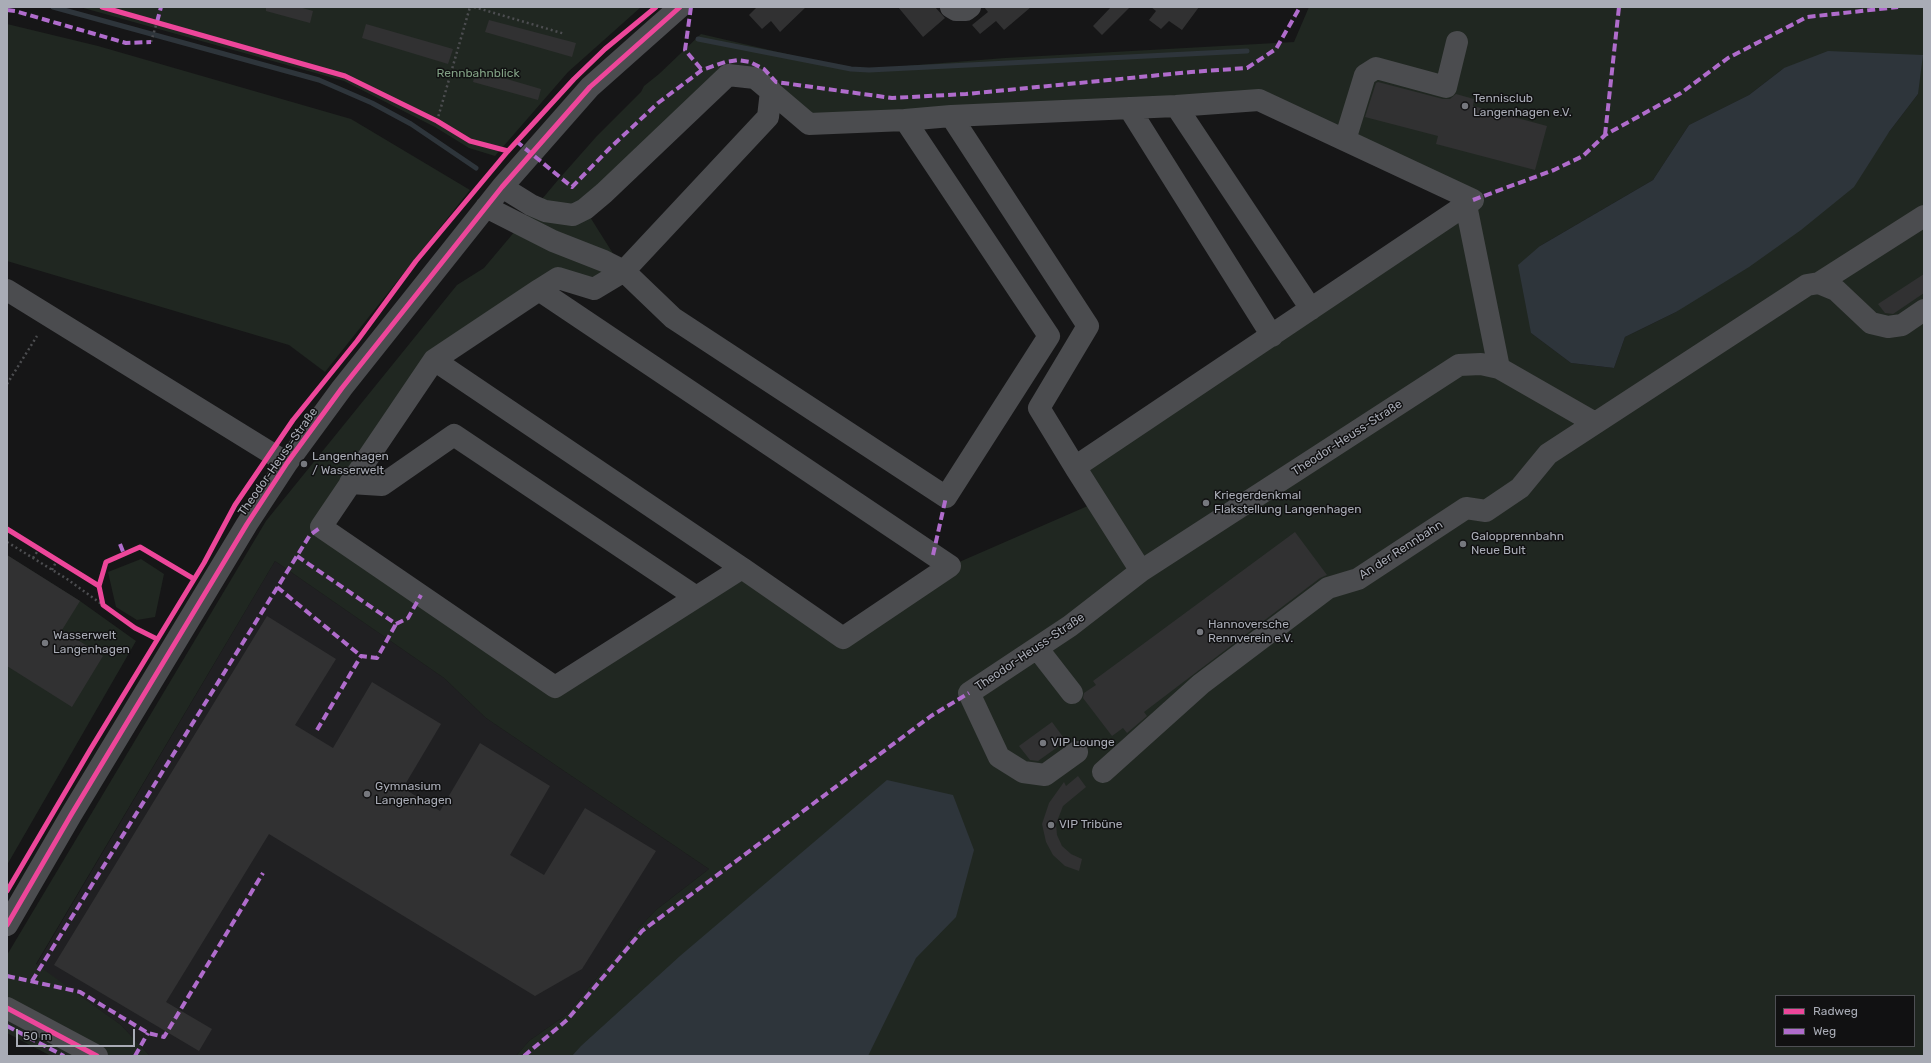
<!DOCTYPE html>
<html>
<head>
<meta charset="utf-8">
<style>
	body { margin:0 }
	#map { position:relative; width:1931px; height:1063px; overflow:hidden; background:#161617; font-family:Rubik,sans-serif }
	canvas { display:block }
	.frame { position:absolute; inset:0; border:8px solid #a9acb6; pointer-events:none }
	.legend { position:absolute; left:1775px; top:995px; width:140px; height:52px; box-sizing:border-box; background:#111112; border:1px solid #4e4f54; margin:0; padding:5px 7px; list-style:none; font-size:12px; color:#a9acb6 }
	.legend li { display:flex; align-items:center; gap:8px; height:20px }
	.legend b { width:20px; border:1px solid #4e4f54 }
	.scale { position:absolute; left:16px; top:1029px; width:119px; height:18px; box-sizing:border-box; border:2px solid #a9acb6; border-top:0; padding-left:5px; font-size:12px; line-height:14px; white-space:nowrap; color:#a9acb6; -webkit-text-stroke:3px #111112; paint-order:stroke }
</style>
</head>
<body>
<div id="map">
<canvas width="1931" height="1063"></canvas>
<div class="frame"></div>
<ul class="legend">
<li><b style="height:5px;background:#ed469a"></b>Radweg</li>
<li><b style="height:5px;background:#b06ccc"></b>Weg</li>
</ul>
<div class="scale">50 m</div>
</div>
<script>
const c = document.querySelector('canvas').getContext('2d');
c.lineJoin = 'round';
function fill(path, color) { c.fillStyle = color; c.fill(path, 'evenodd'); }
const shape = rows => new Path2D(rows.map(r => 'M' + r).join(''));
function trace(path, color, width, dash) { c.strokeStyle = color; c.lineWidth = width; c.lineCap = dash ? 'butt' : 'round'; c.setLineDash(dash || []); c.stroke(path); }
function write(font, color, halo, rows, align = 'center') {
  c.font = font + ' Rubik,sans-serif'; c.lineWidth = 3; c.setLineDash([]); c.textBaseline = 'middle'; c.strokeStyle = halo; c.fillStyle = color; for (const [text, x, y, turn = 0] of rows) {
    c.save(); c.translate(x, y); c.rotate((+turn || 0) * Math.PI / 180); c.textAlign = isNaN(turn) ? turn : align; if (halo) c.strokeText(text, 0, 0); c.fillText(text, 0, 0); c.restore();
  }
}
fill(shape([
	[275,561,444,678,486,718,709,869,656,910,637,930,566,1015,529,1041,516,1056,150,1056,121,1025,36,965]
]), '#202022');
fill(shape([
	[80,7,641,7,568,72,495,156,469,148,435,127,344,81],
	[1309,7,1924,7,1924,1056,516,1056,529,1041,566,1015,637,930,656,910,709,869,486,718,444,678,275,561,36,964,121,1025,150,1056,51,1056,7,1033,7,955,266,521,457,285,484,268,558,180,596,137,641,92,644,86,659,74,701,34,855,70,1005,58,1294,42],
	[1784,68,1918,94,1889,132,1676,312,1625,337,1614,368,1571,363,1531,333,1540,246,1653,180,1689,125,1749,95],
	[728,75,809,124,1259,100,1473,200,1075,467,1106,498,950,566,843,638,742,568,555,687,321,527,434,360,558,278,594,289,624,271,585,209],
	[1776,996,1914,996,1914,1046,1776,1046],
	[7,24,98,46,351,119,470,190,325,372,289,345,7,261],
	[7,555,80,601,136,641,7,865],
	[141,559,164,574,155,617,137,620,116,607,108,572]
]), '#202721');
fill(shape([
	[1828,51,1923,55,1918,94,1889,132,1854,187,1801,230,1749,267,1676,312,1625,337,1614,368,1571,363,1531,333,1518,265,1540,246,1653,180,1689,125,1749,95,1784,68],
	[887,780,953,795,974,850,956,917,916,958,868,1056,572,1056,581,1046,680,956]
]), '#2e353b');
trace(shape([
	[53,7,319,80,372,103,411,124,476,168],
	[698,39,851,69,869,70,1247,51]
]), '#2e353b', 5);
fill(shape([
	[266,7,299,7,313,11,310,23,266,11],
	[757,7,806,7,780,32,771,21,762,29,749,15],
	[898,7,935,7,945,18,923,37],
	[984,7,1031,7,1004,30,996,21,980,34,972,25,988,12],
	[1111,7,1130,7,1102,35,1093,26],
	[1151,7,1199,7,1182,30,1169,21,1161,29,1149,20,1156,11],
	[489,20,576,43,572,57,485,32],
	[366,24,453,49,448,64,362,38],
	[476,70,541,89,538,100,473,82],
	[1378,82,1443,99,1450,99,1456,94,1474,99,1473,106,1547,126,1535,170,1436,144,1438,136,1365,117,1376,83],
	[1924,274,1924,293,1893,314,1885,313,1878,304],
	[1295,532,1327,575,1320,578,1144,712,1147,716,1127,733,1123,728,1112,736,1083,698,1084,693,1096,685,1093,681],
	[7,555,80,601,62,630,103,656,72,707,7,666],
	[267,616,336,659,295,725,333,748,372,682,441,724,403,788,440,811,480,743,550,786,510,855,544,875,585,808,656,851,582,969,535,996,269,834,166,1002,212,1029,199,1051,54,965],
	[1052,722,1066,741,1038,761,1030,760,1019,746],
	[1078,776,1086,787,1063,806,1056,824,1057,835,1062,846,1071,854,1082,859,1079,871,1065,866,1053,855,1046,842,1042,824,1049,803,1064,782,1066,786]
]), '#313132');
trace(shape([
	[474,7,565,34],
	[151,42,157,22],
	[437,121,470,7],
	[7,384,37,336],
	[7,542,67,579,103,605],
	[33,558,39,549],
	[52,570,57,560]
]), '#4c4d50', 2.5, [2, 3]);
trace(shape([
	[951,7,956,10,966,10,970,7],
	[1176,106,1311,309],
	[1129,108,1272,336],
	[905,120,951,116,1176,106,1259,100,1473,200,1075,467,1039,408,1088,326,951,116],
	[1345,140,1365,75,1376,68,1446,87,1457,42],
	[502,187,531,205,545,211,573,215,585,209,604,193,728,75,755,78,809,124,905,120,1049,336,946,497,673,318,624,271,594,289,558,278,539,290,434,360,321,527,555,687,742,568,843,638,950,566,539,290],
	[1466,205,1499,368,1595,423],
	[486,207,553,241,604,261,624,271,768,117,771,91],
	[1819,283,1924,216],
	[7,290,287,463],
	[434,360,742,568],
	[1075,467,1141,571,1459,365,1481,364,1499,368],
	[350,483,382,485,454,435,696,597],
	[1037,648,1072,693],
	[1077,752,1045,775,1023,772,999,757,969,693,1070,626,1141,571],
	[1103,772,1201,684,1328,588,1358,579,1466,508,1486,511,1520,488,1548,454,1807,285,1819,283,1836,290,1871,323,1888,327,1902,325,1924,310],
	[7,925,71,815,247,524,287,463,342,388,502,187,590,87,680,7],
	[7,1008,97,1056]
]), '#4b4c4f', 22);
trace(shape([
	[691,7,685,50,702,70],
	[7,10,15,11,126,43,151,42],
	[157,22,161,7],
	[1605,135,1619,7],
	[516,141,572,187,610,148,658,103,702,70,725,62,738,60,750,62,764,69,776,82,892,98,966,94,1191,72,1247,68,1276,49,1300,7],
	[1473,200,1554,170,1583,156,1605,135,1681,93,1728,58,1807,17,1898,7],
	[120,544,124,554],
	[933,555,946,497],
	[297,556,396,624,408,618,421,595],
	[277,587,361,656],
	[317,730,361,656,377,658,396,624],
	[7,976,80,992,148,1033,164,1037,263,873],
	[32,981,310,535,321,527],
	[7,1026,64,1056],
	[135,1056,148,1033],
	[524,1056,567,1020,642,931,931,716,969,693]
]), '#b06ccc', 4, [8, 4]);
trace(shape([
	[102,7,345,76,437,121,470,141,508,151],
	[7,529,99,586,106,562,140,547,194,579],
	[99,586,103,605,135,628,157,639],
	[7,891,90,750,204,563,235,505,293,420,357,341,416,261,508,151,574,79,605,49,656,7],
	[7,925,71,815,247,524,287,463,342,388,502,187,590,87,680,7],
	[7,1008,97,1056]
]), '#ed469a', 5);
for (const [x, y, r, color] of [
	[1465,106,4,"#76787e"],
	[304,464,4,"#76787e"],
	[1206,503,4,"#76787e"],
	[1463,544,4,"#76787e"],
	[1200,632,4,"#76787e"],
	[45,643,4,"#76787e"],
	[1043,743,4,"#76787e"],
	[367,794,4,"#76787e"],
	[1051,825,4,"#76787e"]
]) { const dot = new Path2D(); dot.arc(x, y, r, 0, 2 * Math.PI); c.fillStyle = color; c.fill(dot); trace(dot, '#111112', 1.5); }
write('12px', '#81a084', '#111112', [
	["Rennbahnblick",478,74]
]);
write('12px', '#a9acb6', '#111112', [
	["Tennisclub",1473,99],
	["Langenhagen e.V.",1473,113],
	["Langenhagen",312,457],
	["/ Wasserwelt",312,471],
	["Kriegerdenkmal",1214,496],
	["Flakstellung Langenhagen",1214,510],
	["Galopprennbahn",1471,537],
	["Neue Bult",1471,551],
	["Hannoversche",1208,625],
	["Rennverein e.V.",1208,639],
	["Wasserwelt",53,636],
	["Langenhagen",53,650],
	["VIP Lounge",1051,743],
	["Gymnasium",375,787],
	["Langenhagen",375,801],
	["VIP Tribüne",1059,825]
], 'left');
write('12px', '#a9acb6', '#111112', [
	["Theodor-Heuss-Straße",1347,438,-33],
	["Theodor-Heuss-Straße",278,462,-55],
	["An der Rennbahn",1401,550,-33],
	["Theodor-Heuss-Straße",1030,652,-34]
]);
</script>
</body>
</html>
